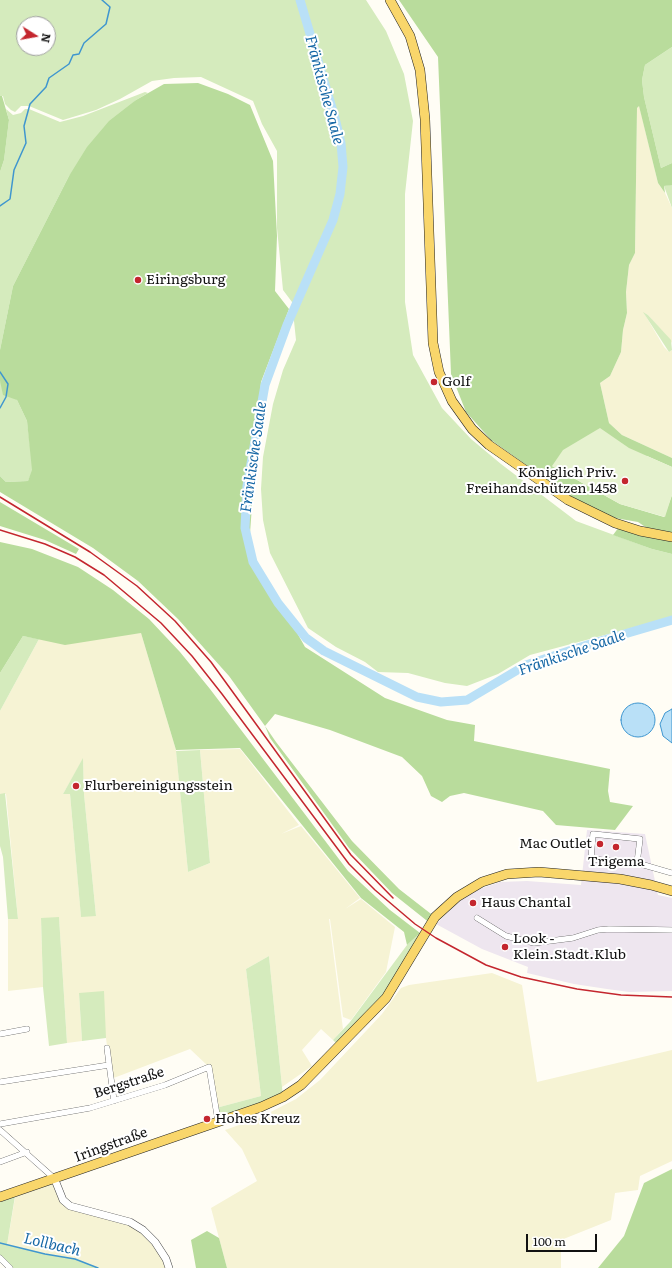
<!DOCTYPE html>
<html>
<head>
<meta charset="utf-8">
<style>
	body { margin:0 }
	#map { position:relative; width:672px; height:1268px; overflow:hidden; background:#fffdf5; font-family:Literata,serif }
	canvas { display:block }
	.north { position:absolute; left:16px; top:16px; width:40px; height:40px; box-sizing:border-box; background:#fff; border:1px solid #a0a0a0; border-radius:50%; rotate:101deg; font-size:11px; font-weight:700; line-height:16px; text-align:center; color:#111 }
	.north::after { content:''; display:block; margin:auto; width:14px; height:18px; background:#c4262e; clip-path:polygon(50% 0,100% 100%,50% 72%,0 100%) }
	.scale { position:absolute; left:526px; top:1234px; width:71px; height:18px; box-sizing:border-box; border:2px solid #111; border-top:0; padding-left:5px; font-size:12px; line-height:14px; white-space:nowrap; color:#111; -webkit-text-stroke:3px #fff; paint-order:stroke }
</style>
</head>
<body>
<div id="map">
<canvas width="672" height="1268"></canvas>
<div class="north">N</div>
<div class="scale">100 m</div>
</div>
<script>
const c = document.querySelector('canvas').getContext('2d');
c.lineJoin = 'round';
function fill(path, color) { c.fillStyle = color; c.fill(path, 'evenodd'); }
const shape = rows => new Path2D(rows.map(r => 'M' + r).join(''));
function trace(path, color, width, dash) { c.strokeStyle = color; c.lineWidth = width; c.lineCap = dash ? 'butt' : 'round'; c.setLineDash(dash || []); c.stroke(path); }
function write(font, color, halo, rows, align = 'center') {
  c.font = font + ' Literata,serif'; c.lineWidth = 4; c.setLineDash([]); c.textBaseline = 'middle'; c.strokeStyle = halo; c.fillStyle = color; for (const [text, x, y, turn = 0] of rows) {
    c.save(); c.translate(x, y); c.rotate((+turn || 0) * Math.PI / 180); c.textAlign = isNaN(turn) ? turn : align; if (halo) c.strokeText(text, 0, 0); c.fillText(text, 0, 0); c.restore();
  }
}
fill(shape([
	[587,830,645,834,658,895,672,898,672,991,629,992,607,989,574,984,527,973,528,967,482,949,436,924,463,898,477,890,500,882,527,881,581,885]
]), '#eee6ef');
fill(shape([
	[639,105,658,183,665,193,672,208,672,343,648,315,644,313,664,347,669,352,672,350,672,458,622,435,609,423,600,383,610,376,621,352,623,330,627,313,626,292,629,265,635,253,637,108],
	[141,633,176,750,188,872,210,863,200,750,240,749,299,825,281,834,301,826,360,898,345,909,361,899,395,927,386,972,351,1020,343,1017,330,919,329,919,343,1029,333,1040,321,1029,302,1050,312,1066,282,1087,269,956,246,969,261,1096,216,1108,209,1067,190,1049,111,1079,106,1038,79,993,82,1041,67,1043,59,918,41,918,43,987,8,991,8,919,18,919,6,794,0,794,0,711,39,639],
	[83,759,84,794,96,916,81,916,70,794,63,794],
	[492,973,522,985,537,1082,672,1050,672,1161,640,1176,638,1190,615,1193,611,1220,561,1240,561,1268,227,1268,211,1208,257,1181,242,1149,225,1130,259,1118,296,1099,320,1080,382,1014,401,988,409,985],
	[55,1180,63,1200,143,1230,169,1268,98,1268,75,1259,45,1254,7,1245,16,1192]
]), '#f6f3d4');
fill(shape([
	[0,0,366,0,386,31,404,74,413,121,405,194,405,302,413,355,442,408,471,439,501,464,576,521,652,549,672,554,672,617,530,655,498,674,467,686,445,683,408,673,378,672,365,662,336,647,308,628,270,553,263,520,261,489,263,457,273,404,283,370,296,340,292,302,283,290,277,228,277,151,262,124,253,101,201,77,174,78,152,81,120,99,96,110,63,120,29,106,21,106,15,112,11,110,5,104,3,96,0,96],
	[24,24,48,24,48,48,24,48],
	[672,47,672,163,661,168,644,97,642,80,645,65],
	[145,92,148,93,136,100,69,176,13,286,0,350,0,172,4,160,9,120,6,109,13,115,21,113,25,109,29,109,60,122,83,116],
	[669,185,672,185,672,208,664,186],
	[643,312,648,315,671,340,672,350,669,352],
	[0,381,17,400,27,421,33,470,28,481,6,482,0,476],
	[23,636,39,639,0,711,0,673],
	[200,750,210,863,188,872,176,751],
	[83,758,84,794,96,916,81,917,70,794,63,794],
	[5,793,18,919,8,919,3,857,0,846,0,794],
	[59,917,67,1043,49,1046,43,987,41,918],
	[420,933,386,998,339,1046,333,1040,350,1022,407,945],
	[269,956,283,1097,218,1121,216,1108,261,1096,246,969],
	[104,991,106,1038,82,1041,79,993],
	[15,1196,7,1245,45,1254,75,1259,98,1268,13,1268,0,1255,0,1202]
]), '#d5ebbd');
fill(shape([
	[399,0,672,0,672,47,645,65,642,80,644,97,661,168,672,163,672,185,664,186,665,193,658,183,639,106,637,108,635,253,629,265,626,292,627,313,623,330,621,352,610,376,600,383,609,423,622,435,672,458,672,467,647,456,552,466,620,504,664,517,672,495,672,533,650,530,638,522,609,517,587,508,491,440,466,412,451,374,438,57],
	[198,83,228,94,250,105,273,161,277,236,275,291,289,309,261,382,249,547,305,647,385,698,447,720,475,725,474,741,610,769,608,791,610,802,633,806,615,830,556,825,543,811,464,793,450,796,442,802,431,796,422,776,402,757,330,730,275,714,265,726,276,742,352,841,399,889,435,917,431,924,392,893,349,848,270,738,265,726,229,676,178,619,138,581,93,548,0,492,0,476,6,482,28,481,32,470,27,421,17,400,3,395,0,381,0,350,13,286,69,176,87,147,109,121,136,100,164,84],
	[0,96,2,96,9,120,4,160,0,172],
	[0,502,79,549,76,554,45,540,0,526],
	[619,527,672,540,672,554,652,549,613,535],
	[0,542,32,549,78,567,113,590,149,619,180,652,210,689,348,871,390,910,420,933,407,945,404,932,361,898,240,748,176,750,141,633,65,645,23,636,0,673],
	[672,1169,672,1268,598,1268,624,1236,644,1183],
	[207,1231,219,1238,227,1268,196,1268,191,1240]
]), '#b9dc9c');
fill(shape([
	[600,428,629,448,672,467,672,495,665,517,620,504,552,466,563,450]
]), '#e6f2cf');
const water = shape([
	'621 720a17 17 0 1 1 34 0a17 17 0 1 1-34 0Z',
	[672,709,672,743,663,736,660,724,665,713,672,709]
]);
fill(water, '#b9e0f7');
trace(water, '#3f96cf', 1);
trace(shape([
	[0,206,10,199,14,170,26,143,24,126,30,104,46,87,49,78,69,64,73,55,79,54,84,43,106,24,110,7,102,0],
	[0,372,8,384,6,397,0,408],
	[0,1243,45,1254,75,1259,98,1268]
]), '#3f96cf', 1.5);
trace(shape([
	[300,0,335,118,341,143,343,167,340,194,333,220,287,325,265,385,247,486,245,528,253,562,278,603,306,638,324,651,417,697,441,702,467,700,526,665,587,645,672,620]
]), '#b9e0f7', 9);
const minor = shape([
	[637,863,640,839,593,834,591,859,637,863,672,873],
	[477,918,506,936,534,943,573,938,598,930,609,929,672,930],
	[0,1034,27,1029],
	[107,1048,114,1101],
	[0,1082,109,1065],
	[0,1124,90,1108,165,1085,209,1067,218,1121],
	[0,1130,55,1179],
	[0,1162,27,1152],
	[0,1258,10,1268]
]);
const tertiary = shape([
	[55,1180,63,1200,70,1206,130,1222,143,1230,155,1242,166,1259,169,1268]
]);
const primary = shape([
	[390,0,410,36,420,70,425,119,433,343,439,372,452,401,472,429,489,445,568,500,615,523,640,531,672,537],
	[0,1197,261,1107,283,1097,301,1085,386,998,435,917,457,897,482,882,507,874,539,872,620,879,651,885,672,891]
]);
trace(minor, '#444', 6);
trace(tertiary, '#444', 8);
trace(primary, '#222', 10);
trace(minor, '#fff', 5.5);
trace(tertiary, '#fff', 7);
trace(primary, '#f9d66b', 9);
trace(shape([
	[0,497,90,552,137,586,175,621,211,662,351,855,393,898],
	[0,530,45,544,75,557,104,575,161,623,192,656,222,694,349,864,375,890,415,924,436,938,486,965,521,977,577,989,621,995,672,997]
]), '#c4262e', 1.5);
for (const [x, y, r, color] of [
	[138,280,4,"#c4262e"],
	[434,382,4,"#c4262e"],
	[625,481,4,"#c4262e"],
	[76,786,4,"#c4262e"],
	[600,844,4,"#c4262e"],
	[616,847,4,"#c4262e"],
	[473,903,4,"#c4262e"],
	[505,947,4,"#c4262e"],
	[207,1119,4,"#c4262e"]
]) { const dot = new Path2D(); dot.arc(x, y, r, 0, 2 * Math.PI); c.fillStyle = color; c.fill(dot); trace(dot, '#fff', 1.5); }
write('14px', '#111', '#fff', [
	["Eiringsburg",146,280],
	["Golf",442,382],
	["Königlich Priv.",617,473,"right"],
	["Freihandschützen 1458",617,489,"right"],
	["Flurbereinigungsstein",84,786],
	["Mac Outlet",592,844,"right"],
	["Trigema",616,862,"center"],
	["Haus Chantal",481,903],
	["Look -",513,939],
	["Klein.Stadt.Klub",513,955],
	["Hohes Kreuz",215,1119]
], 'left');
write('14px', '#111', '#fff', [
	["Bergstraße",129,1083,-18],
	["Iringstraße",111,1145,-20]
]);
write('italic 15px', '#1768a6', '#fff', [
	["Fränkische Saale",324,90,75],
	["Fränkische Saale",254,457,-82],
	["Fränkische Saale",572,653,-19],
	["Lollbach",52,1245,13]
]);
</script>
</body>
</html>
